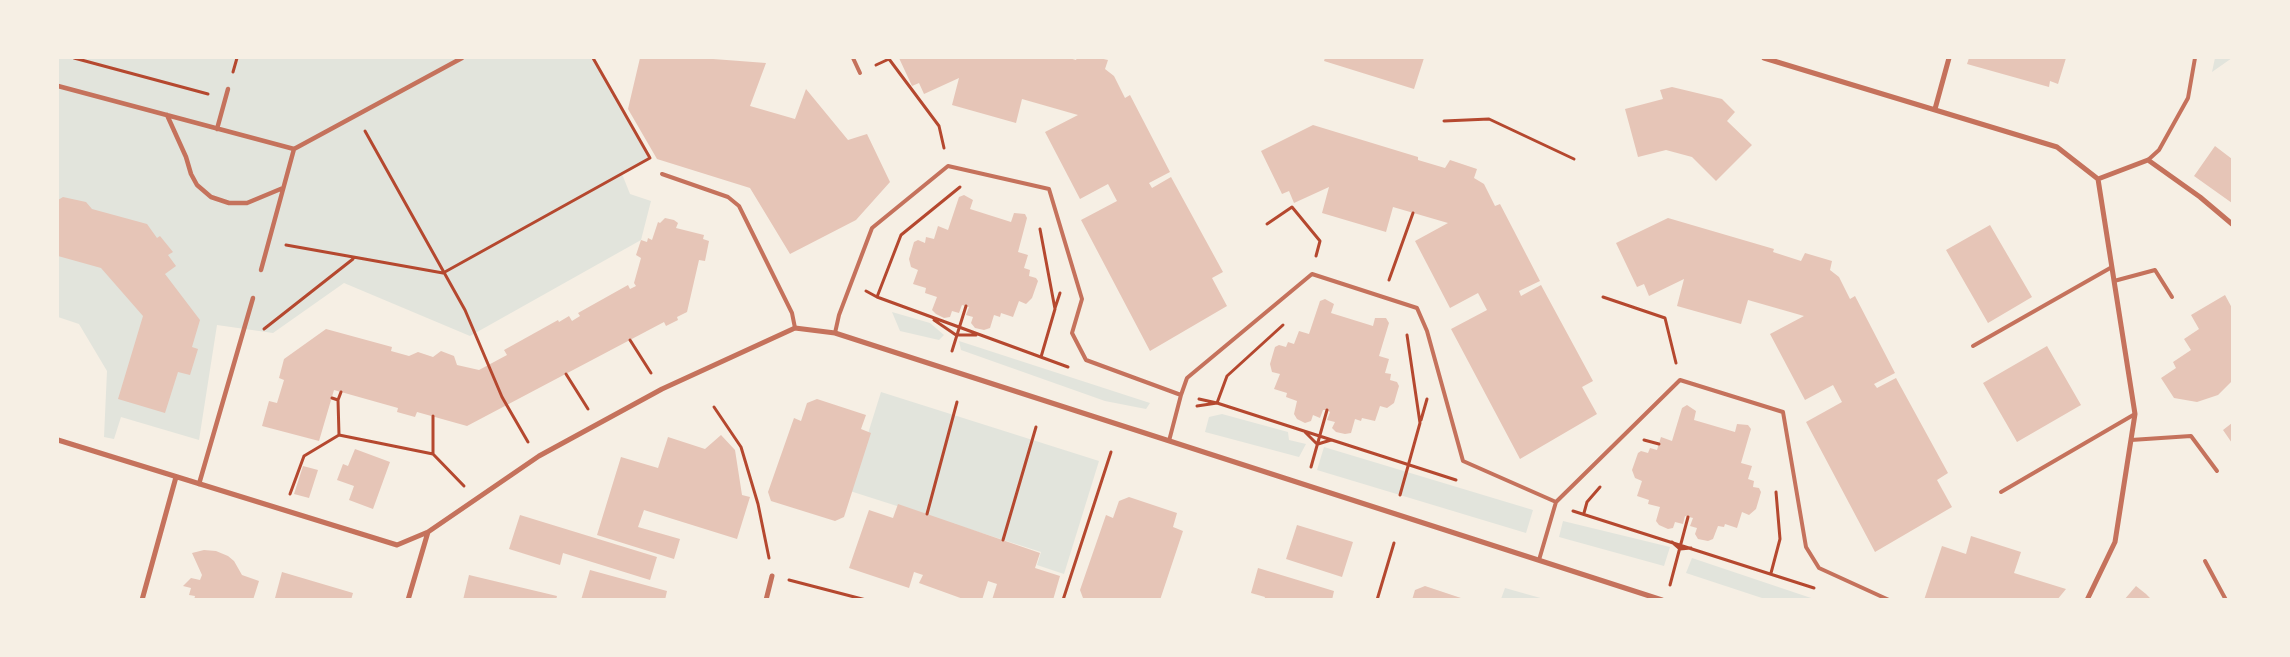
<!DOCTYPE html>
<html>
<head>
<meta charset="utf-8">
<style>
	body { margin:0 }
	#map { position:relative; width:2290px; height:657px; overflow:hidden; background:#f6efe4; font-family:"DM Sans",sans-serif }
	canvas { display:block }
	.frame { position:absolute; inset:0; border:59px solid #f6efe4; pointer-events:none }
</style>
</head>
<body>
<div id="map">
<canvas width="2290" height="657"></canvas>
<div class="frame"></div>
</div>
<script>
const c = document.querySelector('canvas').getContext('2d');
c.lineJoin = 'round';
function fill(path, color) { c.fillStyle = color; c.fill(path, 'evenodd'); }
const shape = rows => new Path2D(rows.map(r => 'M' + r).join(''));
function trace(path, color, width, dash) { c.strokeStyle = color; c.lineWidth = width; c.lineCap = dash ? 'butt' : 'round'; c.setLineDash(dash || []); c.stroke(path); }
fill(shape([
	[58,58,594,58,650,158,622,174,630,194,651,201,641,240,470,336,344,283,273,333,217,325,199,440,121,417,114,439,104,437,107,371,79,324,58,317],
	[2215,58,2232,58,2212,72],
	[892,312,930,323,944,335,939,340,900,331],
	[959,341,1150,403,1146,409,1105,401,961,350],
	[881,392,1099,461,1064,574,1037,565,1041,552,850,491],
	[1222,414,1288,432,1289,440,1306,444,1299,457,1205,432,1209,417],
	[1324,447,1533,510,1526,533,1317,470],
	[1563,521,1670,547,1664,566,1559,537],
	[1692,558,1814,599,1765,599,1686,573],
	[1505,588,1544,599,1501,599]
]), '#e2e4dc');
fill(shape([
	[640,58,700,58,766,63,750,106,795,119,806,89,848,140,867,134,890,182,856,220,790,254,750,188,657,159,628,109],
	[899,58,1069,58,1076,60,1077,58,1099,58,1108,60,1105,69,1114,76,1125,98,1130,95,1170,172,1149,183,1152,188,1171,177,1223,272,1212,278,1227,306,1150,351,1081,220,1117,201,1108,184,1080,199,1045,132,1078,115,1022,99,1016,123,952,105,959,78,924,94,919,83,912,86],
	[1325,58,1424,58,1414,89,1324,61],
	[1969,58,2066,58,2058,84,2050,81,2049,87,1967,64],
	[1672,87,1722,99,1735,112,1727,121,1752,145,1716,181,1692,157,1666,150,1638,157,1625,109,1663,99,1660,90],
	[1313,125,1418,157,1418,160,1445,168,1450,160,1477,169,1474,178,1484,184,1495,206,1500,204,1540,281,1519,291,1521,296,1541,285,1593,381,1582,387,1597,414,1520,459,1451,329,1487,310,1478,293,1450,308,1415,241,1448,223,1393,207,1386,232,1322,213,1329,187,1294,203,1289,191,1282,194,1261,151],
	[2215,146,2232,159,2232,203,2194,176],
	[964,195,973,200,970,209,1011,222,1014,213,1025,214,1027,218,1018,252,1028,255,1024,268,1030,270,1029,276,1036,278,1038,281,1032,298,1026,304,1019,301,1013,317,1001,313,1000,317,994,315,990,328,984,330,975,328,971,323,973,317,966,315,969,307,962,305,959,313,952,311,950,317,944,318,936,314,932,310,937,297,925,293,926,288,913,284,918,270,911,267,909,259,914,242,918,240,925,243,926,237,934,239,938,226,948,230,959,197],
	[63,197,86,202,92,209,147,224,157,238,160,236,173,252,168,255,176,266,165,274,200,320,192,347,198,349,190,375,178,372,165,413,118,399,143,316,101,268,58,256,58,200],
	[665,218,674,220,678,223,676,228,704,235,703,239,709,241,705,261,699,260,687,312,677,317,678,320,666,326,664,322,467,426,417,412,415,417,397,412,398,408,334,390,319,441,262,426,269,401,277,403,284,380,279,378,284,359,326,329,392,347,391,351,409,356,418,352,433,357,441,351,454,356,457,365,479,370,507,355,504,350,558,320,559,322,569,316,572,321,580,316,578,313,628,285,630,289,636,286,634,283,641,258,636,255,641,240,647,242,648,238,652,240,658,222,660,223],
	[1668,218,1774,249,1773,252,1801,261,1805,253,1832,261,1830,270,1839,277,1850,299,1855,296,1895,373,1874,384,1877,388,1896,378,1948,473,1937,480,1952,507,1875,552,1806,422,1842,402,1833,385,1805,400,1770,334,1804,316,1748,300,1741,324,1677,306,1684,279,1649,296,1644,284,1637,287,1616,243],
	[1990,225,2032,297,1988,323,1946,250],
	[2225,295,2232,308,2232,381,2218,395,2197,402,2174,398,2161,378,2176,368,2173,362,2191,350,2184,339,2199,329,2191,315],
	[1325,299,1334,304,1331,313,1373,326,1375,318,1386,318,1389,323,1379,356,1389,359,1385,373,1391,374,1390,380,1397,382,1399,386,1394,403,1387,408,1380,406,1375,421,1362,418,1361,421,1355,419,1351,433,1345,434,1336,432,1332,428,1335,422,1327,420,1330,412,1327,410,1323,410,1320,418,1313,415,1311,421,1305,423,1297,419,1294,414,1297,401,1286,397,1287,393,1274,389,1280,374,1272,372,1270,364,1275,347,1279,345,1286,347,1288,342,1294,344,1299,331,1309,334,1320,301],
	[2047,346,2081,405,2017,442,1983,383],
	[817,399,866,415,861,429,871,433,844,517,835,521,771,501,768,492,794,418,801,421,807,403],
	[1687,405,1696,411,1694,420,1735,432,1737,424,1748,425,1751,429,1741,463,1752,466,1748,479,1754,481,1753,487,1759,488,1761,492,1756,509,1749,515,1742,512,1737,528,1725,524,1724,527,1718,526,1713,539,1708,541,1698,539,1695,534,1697,528,1690,526,1693,518,1685,516,1683,524,1675,522,1673,528,1668,529,1659,525,1656,521,1660,507,1648,504,1649,500,1637,496,1642,481,1635,478,1632,470,1638,453,1641,451,1648,453,1650,448,1657,450,1661,437,1672,441,1682,408],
	[2232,423,2232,443,2223,430],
	[721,435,735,450,742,495,750,497,737,539,644,510,638,527,680,539,674,559,597,535,621,457,658,468,668,437,705,449],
	[355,449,390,462,373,509,349,500,354,486,337,480,343,464,348,466],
	[303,466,318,470,309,498,294,494],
	[1129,497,1177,513,1173,527,1183,531,1160,600,1083,598,1080,590,1106,515,1113,518,1119,501],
	[898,504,1040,553,1035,568,1060,576,1053,600,992,600,997,584,988,581,982,600,966,600,919,583,923,575,914,572,909,588,849,568,869,510,893,518],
	[520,515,657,557,650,580,563,553,560,565,509,549],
	[1297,525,1353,542,1342,577,1286,559],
	[1971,536,2021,552,2014,573,2066,589,2057,600,1924,600,1942,546,1966,554],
	[204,550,216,551,228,556,234,561,242,575,259,581,253,600,194,600,195,596,189,595,191,588,183,586,191,578,200,580,202,575,192,553],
	[1258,568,1334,591,1332,600,1264,600,1265,597,1251,593],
	[590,570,667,591,665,600,581,600],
	[282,572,353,593,351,600,275,598],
	[469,575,557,596,556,600,463,600],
	[1425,586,1464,599,1464,600,1412,600,1415,590],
	[2136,586,2146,594,2152,600,2124,600]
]), '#e6c5b7');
trace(shape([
	[74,58,208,94],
	[593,58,650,158],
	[876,65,889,59,939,126,944,148],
	[233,72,237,58],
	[1444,121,1489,119,1574,159],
	[365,131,465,310,502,397,528,442],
	[1267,224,1292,207,1320,241,1316,256],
	[1040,229,1055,309,1041,357],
	[286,245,443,273,650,158],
	[1389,280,1413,213],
	[866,291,877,297,1068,367],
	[877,297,901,235,960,187],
	[1603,297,1665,318,1676,363],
	[1055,308,1060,293],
	[934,320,956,335,976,335],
	[264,329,353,259],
	[630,340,651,373],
	[952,351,966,306],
	[566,374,588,409],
	[332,398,338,400,339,435],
	[1199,399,1217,403,1227,376,1283,325],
	[338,400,341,392],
	[1197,406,1217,403,1456,480],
	[714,407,741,447,758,504,769,558],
	[1421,420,1427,399],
	[1305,432,1317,444],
	[1644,440,1659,444],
	[1318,444,1331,440],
	[433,454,433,416],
	[1311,467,1327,410],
	[290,494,304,456,339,435,433,454,464,486],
	[1400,495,1420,423,1407,335],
	[1573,511,1814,588],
	[1584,513,1587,502,1600,487],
	[927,514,957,402],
	[1003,540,1036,427],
	[1672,542,1680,549,1691,548],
	[1771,573,1780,539,1776,492],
	[789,580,866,600],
	[1670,585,1688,517],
	[1063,600,1111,452],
	[1377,600,1394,543]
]), '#b5482f', 3);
trace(shape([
	[853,58,860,73],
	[2148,160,2159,150,2188,98,2195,58],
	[662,174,728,197,739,206,792,313,795,328],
	[2114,281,2155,270,2172,297],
	[835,333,839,315,872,228,948,166,1049,189,1082,299,1072,333,1086,360,1181,395,1169,441],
	[1973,346,2112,267],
	[1181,395,1187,378,1312,274,1417,308,1427,331,1463,461,1556,502],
	[2131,440,2191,436,2217,471],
	[2001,492,2135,414],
	[1539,560,1556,502,1680,380,1783,412,1806,547,1819,568,1889,600],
	[2205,561,2226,600]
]), '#c5725c', 4);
trace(shape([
	[58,86,294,149,462,58],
	[167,115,186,157,191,174,197,185,211,197,229,203,247,203,283,188],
	[217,129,228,89],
	[261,270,294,149],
	[199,484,253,298]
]), '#c5725c', 4.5);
trace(shape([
	[1764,58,2057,147,2098,179],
	[1935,109,1949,58],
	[58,440,397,545,428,532,539,456,662,389,795,328,835,333,1662,600],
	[142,600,176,477],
	[408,600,428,532],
	[766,600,772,576],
	[2087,600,2115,542,2135,414,2098,179,2148,160,2200,197,2232,224]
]), '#c5725c', 5);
</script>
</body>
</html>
